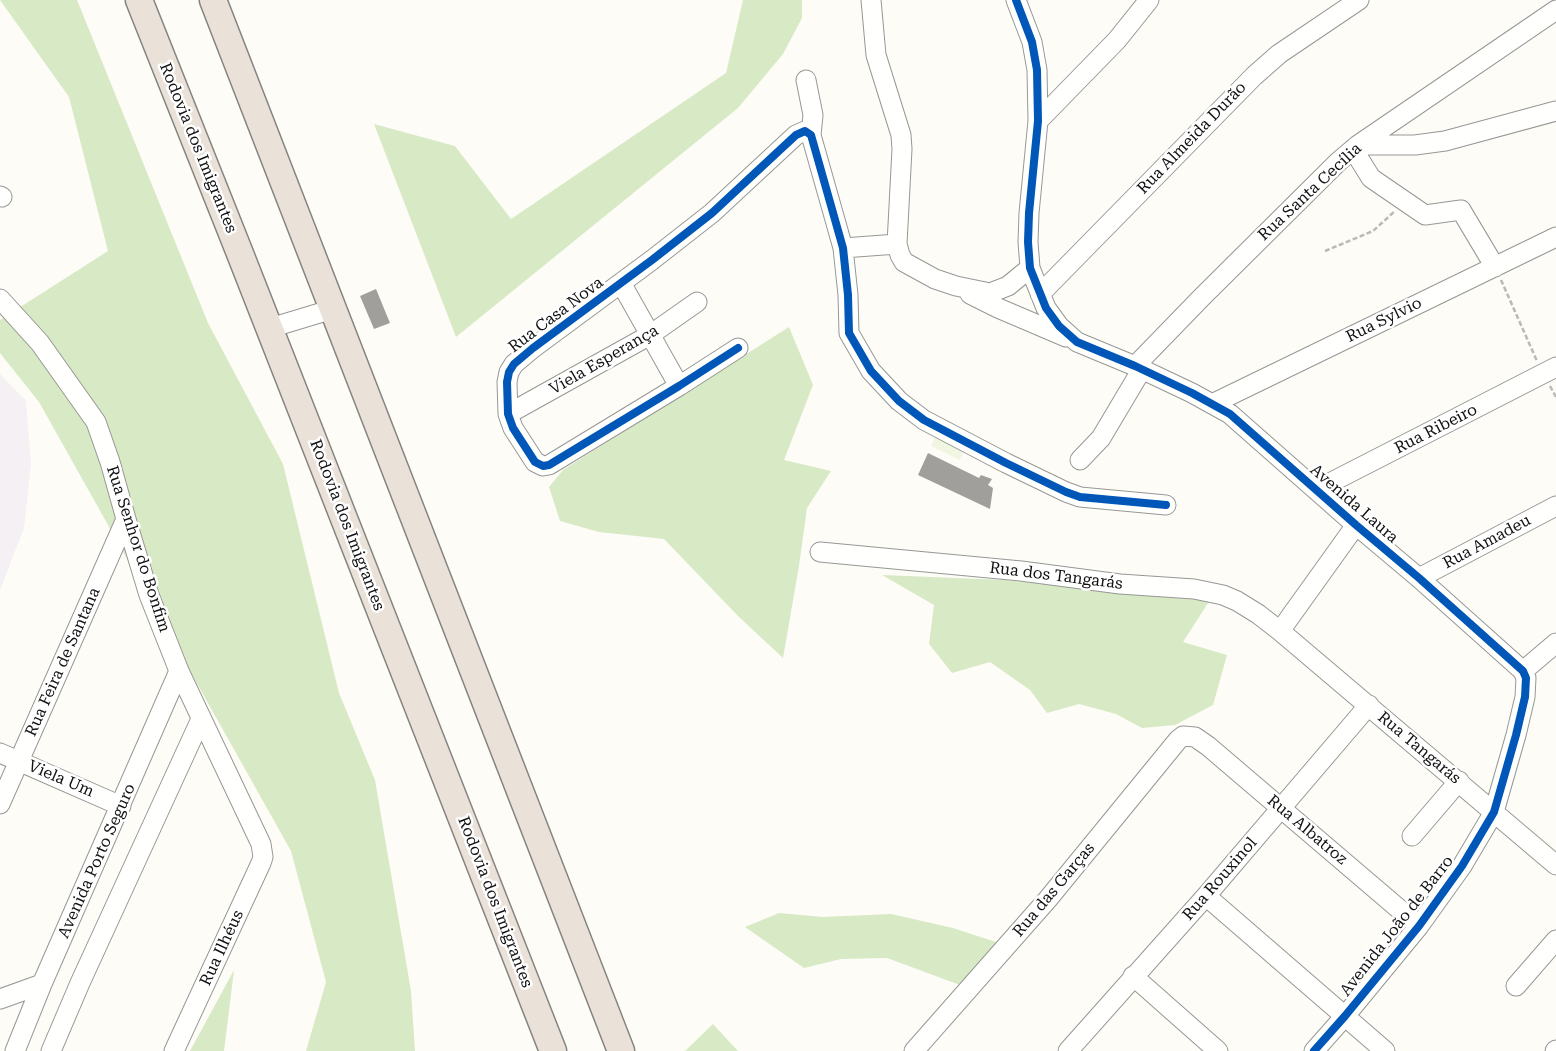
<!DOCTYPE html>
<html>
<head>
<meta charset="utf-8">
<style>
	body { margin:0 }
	canvas { display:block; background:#fdfcf7 }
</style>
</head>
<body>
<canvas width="1556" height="1051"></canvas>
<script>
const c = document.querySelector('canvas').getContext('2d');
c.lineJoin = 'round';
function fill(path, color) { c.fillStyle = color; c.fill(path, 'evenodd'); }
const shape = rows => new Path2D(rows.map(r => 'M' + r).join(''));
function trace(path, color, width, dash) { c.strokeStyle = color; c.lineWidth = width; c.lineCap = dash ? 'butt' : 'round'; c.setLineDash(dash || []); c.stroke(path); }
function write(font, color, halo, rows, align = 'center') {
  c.font = font + ' "Roboto Serif",serif'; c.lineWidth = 5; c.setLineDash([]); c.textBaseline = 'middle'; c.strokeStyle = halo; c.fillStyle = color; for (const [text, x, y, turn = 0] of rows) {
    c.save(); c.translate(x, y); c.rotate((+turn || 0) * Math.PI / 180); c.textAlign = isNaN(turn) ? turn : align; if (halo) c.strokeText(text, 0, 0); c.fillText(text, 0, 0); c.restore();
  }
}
fill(shape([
	[0,374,26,401,31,464,24,528,0,590]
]), '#f5f0f3');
fill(shape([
	[0,0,77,0,208,323,283,464,339,693,375,780,411,991,415,1051,306,1051,326,982,291,851,39,402,0,353,0,320,108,251,69,97],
	[743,0,802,0,802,18,783,54,738,108,456,337,374,124,455,146,511,219,726,73],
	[789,327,813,385,784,460,831,471,807,508,799,566,783,658,739,617,664,539,599,532,560,521,549,487,563,470],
	[882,575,1005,580,1210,600,1183,642,1227,655,1213,705,1175,725,1142,728,1116,714,1079,704,1047,713,1030,690,990,662,952,673,929,644,934,605],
	[779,913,823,917,891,914,953,928,1002,944,968,988,887,958,841,959,804,968,745,927],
	[234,970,224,1051,190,1051],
	[713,1024,738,1051,685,1051]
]), '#d8eac5');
fill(shape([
	[937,433,966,447,960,460,931,446]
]), '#f0f6e1');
fill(shape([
	[376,289,390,323,374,329,360,296],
	[928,453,979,478,981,475,992,479,988,485,993,488,990,509,918,475]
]), '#a19f9c');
const minor = shape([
	[871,0,876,55,901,135,902,149,897,244,900,255,904,262,935,279,956,286,990,293,1008,286,1030,268],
	[1016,0,1032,42,1037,70,1038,121,1029,213,1028,242,1030,268,1046,308,1059,326,1077,342,1135,366,1192,393,1230,414,1356,525,1419,578,1523,671,1526,678,1525,697,1516,735,1494,812,1462,866,1419,926,1345,1016,1314,1051],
	[806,80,813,115,811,135,843,248,848,295,849,333,871,371,899,401,924,420,1006,463,1066,492,1080,497,1166,505],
	[1038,121,1117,40,1149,0],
	[1358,145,1415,145,1445,141,1556,111],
	[1353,149,1371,178,1425,215,1461,210,1495,267],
	[0,196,2,197],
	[843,248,897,244],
	[621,283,679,386],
	[970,294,998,308,1066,337],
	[1040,294,1254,76,1279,54,1359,0],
	[0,299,40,343,96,422,110,462,126,519,149,595,179,671,261,844,263,857,261,863,174,1051],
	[270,328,333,309],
	[738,348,679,386,549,465,543,466,535,462,513,428,508,414,507,382,509,372,514,364,533,348,652,260,712,213,796,135,805,131,811,135],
	[1135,366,1202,297,1338,162,1358,145,1556,10],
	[1212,404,1556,237],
	[508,414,650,335,697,302],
	[1080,460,1101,438,1142,369],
	[1316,490,1556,367],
	[820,552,1021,571,1120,584,1194,589,1223,595,1237,601,1258,614,1280,631,1556,865],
	[1419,578,1556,506],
	[1280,631,1356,525],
	[1523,671,1556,643],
	[0,753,121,806],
	[0,804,126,519],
	[1412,836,1459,781],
	[1206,896,1385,1051],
	[1133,976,1218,1051],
	[1516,986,1556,940],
	[0,999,42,984],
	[15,1051,42,984,179,671],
	[51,1051,80,983,201,719],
	[914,1051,1048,899,1178,740,1183,736,1195,737,1208,746,1419,926],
	[1068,1051,1206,896,1369,705],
	[1555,1051,1556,1050]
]);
const highway = shape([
	[139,0,239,251,553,1051],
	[213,0,621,1051]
]);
trace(minor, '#979795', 21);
trace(highway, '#858482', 29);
trace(shape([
	[1325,251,1373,231,1395,211],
	[1501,280,1537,361],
	[1550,386,1556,397]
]), '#b9b9b8', 2.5, [5, 2.5]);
trace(minor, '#fffffe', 19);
trace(highway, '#eae1d8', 26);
trace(shape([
	[1016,0,1032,42,1037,70,1038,121,1029,213,1028,242,1030,268,1046,308,1059,326,1077,342,1135,366,1192,393,1230,414,1356,525,1419,578,1523,671,1526,678,1525,697,1516,735,1494,812,1462,866,1419,926,1345,1016,1314,1051],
	[738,348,679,386,549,465,543,466,535,462,513,428,508,414,507,382,509,372,514,364,533,348,652,260,712,213,796,135,805,131,811,135,843,248,848,295,849,333,871,371,899,401,924,420,1006,463,1066,492,1080,497,1166,505]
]), '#0057b8', 8);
write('16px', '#111', '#fff', [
	["Rua Almeida Durão",1192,138,-46],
	["Rodovia dos Imigrantes",198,148,68],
	["Rua Santa Cecília",1310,192,-43],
	["Rua Casa Nova",556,315,-37],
	["Rua Sylvio",1384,320,-26],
	["Viela Esperança",604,360,-30],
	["Rua Ribeiro",1436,429,-27],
	["Avenida Laura",1354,504,41],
	["Rodovia dos Imigrantes",347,525,69],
	["Rua Amadeu",1487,542,-28],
	["Rua Senhor do Bonfim",138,549,72],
	["Rua dos Tangarás",1056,576,7],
	["Rua Feira de Santana",63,662,-66],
	["Rua Tangarás",1419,748,40],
	["Viela Um",61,779,23],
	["Rua Albatroz",1307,830,40],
	["Avenida Porto Seguro",97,861,-66],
	["Rua Rouxinol",1220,879,-49],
	["Rua das Garças",1054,890,-50],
	["Rodovia dos Imigrantes",495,902,69],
	["Avenida João de Barro",1397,926,-52],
	["Rua Ilhéus",222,948,-65]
]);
</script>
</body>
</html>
